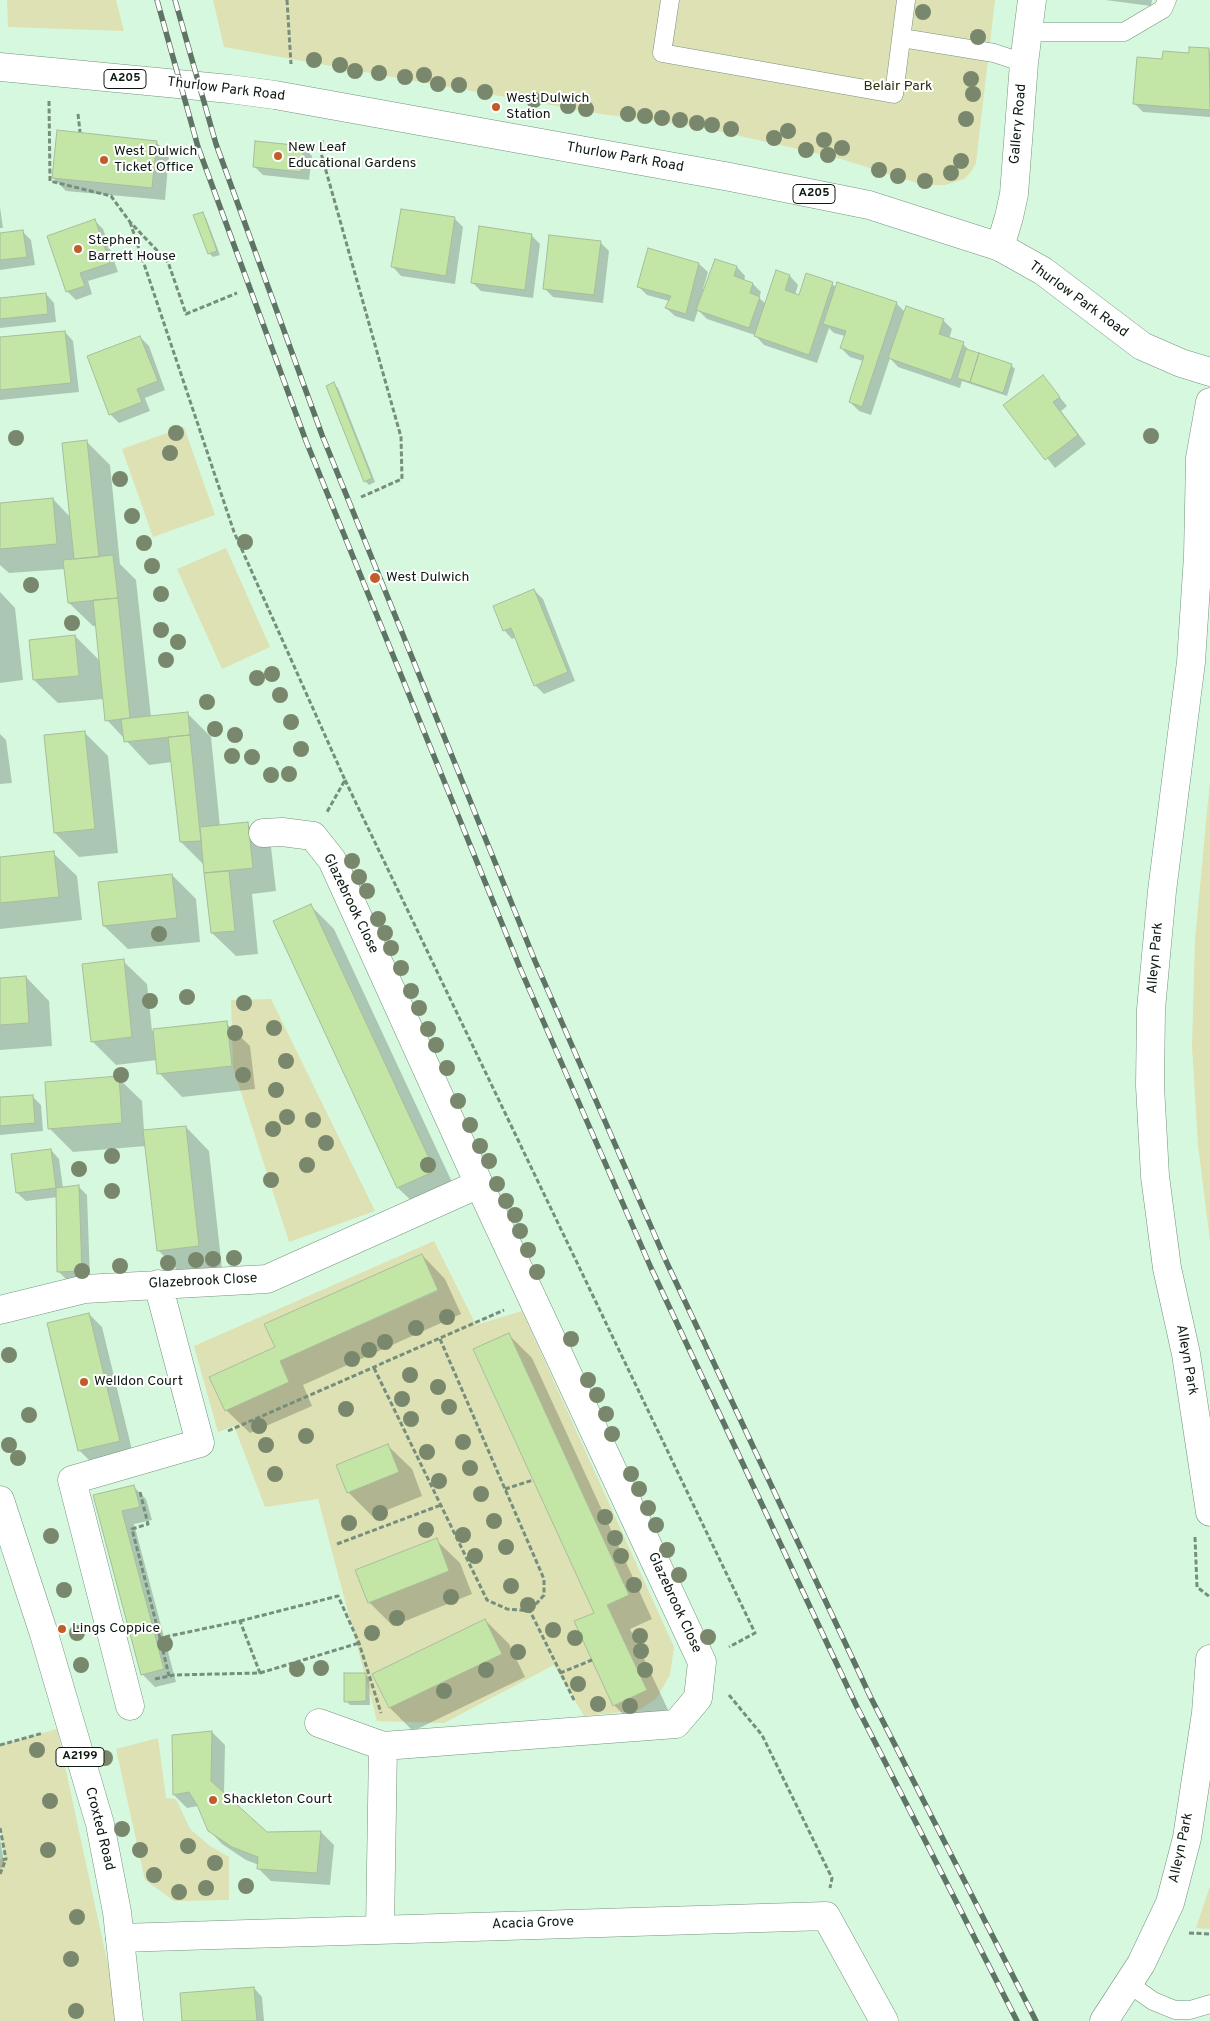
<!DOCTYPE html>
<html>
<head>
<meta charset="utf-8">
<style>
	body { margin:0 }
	canvas { display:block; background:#d6f8df }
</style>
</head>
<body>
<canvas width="1210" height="2021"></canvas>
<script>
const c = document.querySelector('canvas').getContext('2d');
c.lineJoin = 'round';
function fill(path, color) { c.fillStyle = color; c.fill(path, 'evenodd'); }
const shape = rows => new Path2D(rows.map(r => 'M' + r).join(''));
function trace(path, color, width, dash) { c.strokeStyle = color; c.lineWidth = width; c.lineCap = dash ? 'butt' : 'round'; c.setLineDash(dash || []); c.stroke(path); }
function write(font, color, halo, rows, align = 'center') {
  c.font = font + ' Overpass,sans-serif'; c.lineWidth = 4; c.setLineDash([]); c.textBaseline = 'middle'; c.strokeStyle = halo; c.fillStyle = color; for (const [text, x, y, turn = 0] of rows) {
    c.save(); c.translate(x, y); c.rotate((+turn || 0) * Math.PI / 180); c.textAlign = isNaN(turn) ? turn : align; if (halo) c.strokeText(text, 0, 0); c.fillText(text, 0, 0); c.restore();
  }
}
fill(shape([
	[7,0,116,0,124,31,8,27],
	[213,0,995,0,976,163,971,172,964,179,945,185,930,185,917,183,838,158,700,127,601,114,224,47],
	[184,427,215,515,153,537,122,449],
	[226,548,270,647,222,669,177,569],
	[1210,780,1210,1241,1198,1145,1192,1046,1195,940],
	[271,999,375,1211,289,1242,233,1067,231,1000],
	[434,1241,476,1325,522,1311,674,1647,670,1675,656,1699,639,1710,584,1716,554,1665,444,1723,377,1721,318,1499,265,1507,234,1426,218,1432,194,1346],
	[422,1254,438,1291,280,1361,289,1382,225,1410,210,1376,275,1347,264,1324],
	[509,1334,629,1595,607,1605,647,1690,614,1706,575,1621,594,1613,473,1350],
	[388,1445,399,1472,347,1492,336,1465],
	[436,1538,449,1571,368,1603,355,1570],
	[485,1619,502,1654,388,1708,372,1674],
	[57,1729,104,1947,121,2021,0,2021,0,1860,5,1859,0,1828,0,1745],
	[158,1738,166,1798,176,1799,190,1829,210,1846,229,1857,229,1900,174,1901,145,1880,116,1749],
	[1210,1886,1210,1929,1196,1928]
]), '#dee1b4');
fill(shape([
	[1105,0,1152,0,1151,6],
	[1208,50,1210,51,1210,117,1143,112,1134,103,1190,55],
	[156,142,169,155,165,200,66,191,53,178],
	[303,147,312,156,309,180,263,175,254,166],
	[0,207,3,228,0,228],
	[402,210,455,219,463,227,455,284,401,276,393,267],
	[202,214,206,218,220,255,213,257,209,253],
	[95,221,103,229,118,272,88,281,92,294,76,300,67,291],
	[22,231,31,240,35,265,0,270,0,234],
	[531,235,540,244,533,298,481,291,472,282],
	[600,242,609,251,603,303,553,297,544,288],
	[649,250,699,264,708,272,703,289,705,289,715,260,737,267,745,276,744,281,753,284,761,292,759,298,766,304,790,276,798,285,795,295,799,296,832,284,837,288,896,303,905,312,943,320,952,329,949,339,963,344,972,353,1011,365,1015,369,1007,396,962,381,960,388,898,367,890,358,871,415,859,411,850,402,863,361,850,357,841,348,845,336,834,333,829,328,817,363,764,345,755,335,707,319,698,310,694,322,675,316,666,308,669,301,647,295,638,286],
	[46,294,54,303,56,322,0,328,0,299],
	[65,332,73,341,79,392,0,400,0,338],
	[140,337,149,346,165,390,145,398,150,411,119,423,110,414],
	[1042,376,1067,406,1061,411,1086,444,1055,468,1005,405],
	[334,384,338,388,375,482,369,485,365,481],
	[86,441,110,465,120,564,136,580,151,717,187,713,211,737,220,827,247,824,271,847,276,891,252,894,258,954,236,956,212,933,205,866,181,842,172,762,149,765,107,720,104,699,58,703,34,680,75,636,101,662,97,626,93,626,69,603,65,569,9,573,0,565,0,504,53,499,71,518],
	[534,590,543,599,575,681,544,694,535,685,516,637,512,639,504,630],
	[0,592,15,608,23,680,0,683],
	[84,732,108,756,118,853,79,857,55,833,45,736],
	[0,734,6,740,12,783,0,784],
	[53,853,77,876,82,920,0,929,0,858],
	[172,875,196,899,200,942,128,949,104,926],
	[310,905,334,929,458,1195,422,1211,398,1188,274,922],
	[123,961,147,984,152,1031,226,1023,250,1046,255,1089,182,1097,159,1073,157,1060,116,1065,92,1041],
	[26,977,49,1001,52,1046,0,1050,0,979],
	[118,1078,142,1101,144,1131,186,1127,209,1151,222,1269,181,1274,158,1250,146,1146,73,1152,49,1128],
	[32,1096,41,1105,43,1131,0,1135,0,1098],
	[51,1150,59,1159,63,1188,78,1186,87,1195,90,1279,67,1280,58,1271,58,1197,26,1201,17,1193],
	[422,1255,445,1279,461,1314,303,1385,312,1406,250,1433,226,1410,276,1348],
	[89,1314,102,1327,133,1454,92,1463,79,1450],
	[509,1335,532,1358,652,1619,630,1629,670,1714,638,1729,614,1705,576,1622,595,1613],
	[388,1446,412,1469,422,1496,372,1516,348,1492],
	[133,1486,146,1499,152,1520,134,1524,176,1682,155,1687,142,1674,95,1496],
	[436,1540,460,1563,472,1594,393,1626,369,1602],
	[485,1620,509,1644,525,1677,413,1731,390,1708,373,1674],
	[365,1674,369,1678,370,1705,350,1705,346,1701],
	[212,1732,225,1745,224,1794,267,1834,321,1832,334,1845,330,1885,271,1881,258,1868,259,1865,246,1860,222,1844,209,1830,198,1806,187,1808,174,1795,173,1736],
	[0,1839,5,1867,0,1868],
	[254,1988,262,1997,264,2021,183,2021]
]), '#0003');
const building = shape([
	[1189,47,1209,48,1210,110,1133,104,1137,57,1162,59,1163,51,1189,53,1189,47],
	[57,130,157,141,152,188,52,178,57,130],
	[255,141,304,146,301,172,253,167,255,141],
	[401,209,455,217,446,276,391,267,401,209],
	[203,212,217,251,208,254,193,215,203,212],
	[95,219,110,263,80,273,85,286,66,292,47,236,95,219],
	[479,226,532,234,525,290,471,283,479,226],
	[23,230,27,257,0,260,0,233,23,230],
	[549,235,601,241,594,295,543,289,549,235],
	[648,248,699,263,686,314,665,308,671,296,637,287,648,248],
	[715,259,737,266,734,276,753,283,750,293,760,297,749,328,696,310,715,259],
	[776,270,790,275,785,290,799,295,806,273,833,282,809,355,754,336,776,270],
	[837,282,897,302,862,407,849,402,864,356,840,348,846,331,823,324,837,282],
	[46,293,48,314,0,319,0,298,46,293],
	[906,306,944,319,939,334,964,342,951,380,888,358,906,306],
	[65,331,71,383,0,390,0,337,65,331],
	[140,336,158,381,137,389,142,402,109,415,87,356,140,336],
	[966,349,979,353,970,382,957,378,966,349],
	[979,353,1012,364,1003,393,970,382,979,353],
	[1043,375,1060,397,1053,402,1078,435,1045,460,1003,405,1043,375],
	[334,382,372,478,364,482,326,386,334,382],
	[87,440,99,557,74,559,62,443,87,440],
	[53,498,57,544,0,549,0,503,53,498],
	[113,555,118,598,68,603,63,560,113,555],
	[534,589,568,672,534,686,511,628,503,631,493,606,534,589],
	[118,598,130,718,105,721,93,600,118,598],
	[75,635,79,676,33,680,29,640,75,635],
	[188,712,190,735,124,742,121,719,188,712],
	[85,731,95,829,54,833,44,735,85,731],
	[190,735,201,841,180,842,168,737,190,735],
	[248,822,253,868,204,873,200,827,248,822],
	[54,851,59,897,0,903,0,857,54,851],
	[229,871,235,931,211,933,204,873,229,871],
	[172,874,177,918,103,926,98,882,172,874],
	[311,904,435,1171,397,1188,273,921,311,904],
	[124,959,132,1037,91,1042,82,964,124,959],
	[26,976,29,1023,0,1025,0,978,26,976],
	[227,1021,232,1066,157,1074,153,1029,227,1021],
	[119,1076,122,1123,48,1129,45,1082,119,1076],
	[33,1095,35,1123,0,1126,0,1097,33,1095],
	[186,1126,199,1246,157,1251,143,1130,186,1126],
	[51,1149,56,1188,16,1193,11,1154,51,1149],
	[79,1185,82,1271,57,1272,56,1188,79,1185],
	[422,1254,438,1290,280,1361,289,1382,225,1411,209,1377,275,1347,264,1324,422,1254],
	[89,1313,120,1441,78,1451,47,1323,89,1313],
	[509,1333,629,1595,607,1605,647,1690,613,1706,574,1621,594,1613,473,1349,509,1333],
	[388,1444,399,1472,347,1493,336,1465,388,1444],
	[134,1485,140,1507,122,1511,164,1669,141,1675,93,1495,134,1485],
	[437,1538,449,1571,368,1603,355,1570,437,1538],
	[485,1619,502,1654,389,1708,372,1674,485,1619],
	[344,1673,366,1673,366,1701,344,1702,344,1673],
	[212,1731,211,1781,267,1832,321,1831,317,1873,257,1869,258,1857,232,1847,208,1831,197,1805,189,1792,173,1795,172,1735,212,1731],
	[254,1987,257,2021,182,2021,180,1993,254,1987]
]);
fill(building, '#c3e6a6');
trace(building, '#a9bc9b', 1);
const lane = shape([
	[670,0,662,53,894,94,906,0],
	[1028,32,1124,32,1163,9,1167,0],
	[902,38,994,53,1024,63],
	[1129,1984,1153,2001,1175,2010,1190,2010,1210,2004]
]);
const street = shape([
	[263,833,282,832,313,836,332,860,479,1184,702,1662,698,1698,676,1724,383,1746,380,1929],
	[0,1310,85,1289,267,1279,479,1184],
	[130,1706,72,1480,200,1443,158,1284],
	[319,1723,383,1746],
	[120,1938,826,1916,884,2021]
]);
const secondary = shape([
	[1000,247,1009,217,1014,194,1024,63,1032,0],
	[1210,402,1200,458,1198,556,1191,662,1162,891,1151,1009,1150,1086,1155,1176,1167,1268,1186,1354,1210,1512],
	[1104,2021,1141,1964,1170,1903,1187,1838,1206,1713,1210,1659]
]);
const primary = shape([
	[0,1500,44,1634,100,1824,117,1912,129,2021]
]);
const highway = shape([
	[0,67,230,89,275,95,730,177,869,205,1000,247,1043,271,1142,346,1181,363,1210,372]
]);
trace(lane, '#73937c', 19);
trace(street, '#73937c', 29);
trace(secondary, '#73937c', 29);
trace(primary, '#73937c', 29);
trace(highway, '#73937c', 29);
trace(shape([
	[287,0,291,64],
	[49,101,50,181,111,196,130,222,168,262,186,314,237,293],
	[78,114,80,132],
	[322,140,321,153,401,437,402,479,361,497],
	[130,222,234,532,345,780,327,812],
	[345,780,755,1633,729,1647],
	[440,1339,544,1579,544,1595,530,1611],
	[374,1368,487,1600,507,1609,530,1611,575,1702],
	[228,1431,504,1310],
	[505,1489,533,1480],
	[140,1492,148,1524,132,1529,160,1638],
	[1195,1537,1197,1587,1210,1597],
	[337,1544,441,1505],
	[240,1621,338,1596,359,1643,381,1713],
	[260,1673,359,1643],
	[560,1673,592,1660],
	[155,1679,174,1675,260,1673,240,1621,160,1638,169,1676],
	[729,1695,762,1735,832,1878,830,1888],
	[0,1745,43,1733],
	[0,1828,6,1859,0,1860],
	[0,1874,6,1859],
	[1189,1933,1210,1934]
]), '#768e7c', 3, [5, 2.5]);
trace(lane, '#fff', 18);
trace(street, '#fff', 28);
trace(secondary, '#fff', 28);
trace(primary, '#fff', 28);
trace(highway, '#fff', 28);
const rail = shape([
	[157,0,198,147,306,441,520,968,651,1268,856,1705,1017,2021],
	[175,0,216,144,322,435,535,961,666,1261,871,1698,1036,2021]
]);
trace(rail, '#5e7464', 5.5);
trace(rail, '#fff', 4, [11]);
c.fillStyle = '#79886c';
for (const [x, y] of [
	[923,12],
	[978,37],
	[314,60],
	[340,65],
	[355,71],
	[379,73],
	[424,75],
	[405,77],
	[971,79],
	[438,84],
	[459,85],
	[485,92],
	[973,94],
	[534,100],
	[568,106],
	[586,109],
	[628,114],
	[645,116],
	[662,118],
	[966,119],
	[680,120],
	[697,123],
	[712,125],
	[731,129],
	[788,131],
	[774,138],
	[824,140],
	[842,148],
	[806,150],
	[828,155],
	[961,161],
	[879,170],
	[951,173],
	[898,176],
	[925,181],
	[176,433],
	[1151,436],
	[16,438],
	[170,453],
	[120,479],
	[132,516],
	[245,542],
	[144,543],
	[152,566],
	[31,585],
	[161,594],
	[72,623],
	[161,630],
	[178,642],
	[166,660],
	[272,674],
	[257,678],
	[280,695],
	[207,702],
	[291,722],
	[215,729],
	[235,735],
	[301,749],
	[232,756],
	[252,757],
	[289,774],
	[271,775],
	[352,861],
	[359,877],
	[367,891],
	[378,919],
	[385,933],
	[159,934],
	[391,948],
	[401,968],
	[411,991],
	[187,997],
	[150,1001],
	[244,1003],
	[419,1008],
	[274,1028],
	[428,1029],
	[235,1033],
	[436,1045],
	[286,1061],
	[447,1068],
	[121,1075],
	[243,1075],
	[276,1090],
	[458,1101],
	[287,1117],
	[313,1120],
	[470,1125],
	[273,1129],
	[326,1143],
	[480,1146],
	[112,1156],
	[489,1161],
	[307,1165],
	[428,1165],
	[79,1169],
	[271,1180],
	[497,1184],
	[112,1191],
	[506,1201],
	[515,1215],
	[520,1231],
	[528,1250],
	[234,1258],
	[213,1259],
	[196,1260],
	[168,1263],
	[120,1266],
	[82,1271],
	[537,1272],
	[447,1317],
	[416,1328],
	[571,1339],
	[385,1342],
	[369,1350],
	[9,1355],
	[352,1359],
	[410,1375],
	[588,1380],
	[438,1387],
	[597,1395],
	[402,1399],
	[449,1407],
	[346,1409],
	[606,1414],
	[29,1415],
	[411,1419],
	[259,1426],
	[612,1434],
	[306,1436],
	[463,1442],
	[9,1445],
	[266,1445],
	[427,1452],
	[18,1458],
	[470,1468],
	[275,1474],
	[631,1474],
	[439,1481],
	[639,1489],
	[481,1494],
	[648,1508],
	[380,1513],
	[605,1517],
	[494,1521],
	[349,1523],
	[656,1525],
	[426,1530],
	[463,1535],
	[51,1536],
	[615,1538],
	[506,1547],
	[667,1550],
	[475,1556],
	[621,1556],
	[679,1575],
	[634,1585],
	[511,1586],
	[64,1590],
	[451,1597],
	[528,1605],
	[397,1618],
	[553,1630],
	[77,1633],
	[372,1633],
	[640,1636],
	[708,1637],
	[575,1638],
	[165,1644],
	[641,1651],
	[518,1652],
	[81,1665],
	[321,1668],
	[297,1669],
	[486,1670],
	[645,1670],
	[578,1684],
	[444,1691],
	[598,1704],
	[630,1706],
	[37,1750],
	[105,1758],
	[50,1801],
	[122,1829],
	[188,1846],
	[48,1850],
	[140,1850],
	[215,1863],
	[154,1875],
	[246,1886],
	[206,1888],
	[179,1892],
	[77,1917],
	[71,1959],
	[76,2011]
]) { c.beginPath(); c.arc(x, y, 8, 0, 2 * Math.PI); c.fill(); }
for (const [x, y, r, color] of [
	[496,107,5,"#c25d29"],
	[278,156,5,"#c25d29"],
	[104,160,5,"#c25d29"],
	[78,249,5,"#c25d29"],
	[375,578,6,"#c25d29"],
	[84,1382,5,"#c25d29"],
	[62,1629,5,"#c25d29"],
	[213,1800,5,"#c25d29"]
]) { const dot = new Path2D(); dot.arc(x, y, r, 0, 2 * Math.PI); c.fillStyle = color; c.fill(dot); trace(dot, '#fff', 2); }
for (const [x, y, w] of [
	[125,79,42],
	[814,194,42],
	[80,1757,48]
]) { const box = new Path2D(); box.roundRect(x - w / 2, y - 9.5, w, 19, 4); c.fillStyle = '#fff'; c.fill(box); trace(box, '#0c1910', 1); }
write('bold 12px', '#0c1910', null, [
	["A205",125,79],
	["A205",814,194],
	["A2199",80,1757]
]);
write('14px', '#2d2d0e', '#fff', [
	["Belair Park",898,87]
]);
write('14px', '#0c1910', '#fff', [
	["Thurlow Park Road",226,90,7],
	["Gallery Road",1019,124,-85],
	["Thurlow Park Road",625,158,10],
	["Thurlow Park Road",1078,300,36],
	["Glazebrook Close",350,904,64],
	["Alleyn Park",1156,958,-85],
	["Glazebrook Close",203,1282,-3],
	["Alleyn Park",1186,1360,80],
	["Glazebrook Close",674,1603,65],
	["Croxted Road",99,1829,76],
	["Alleyn Park",1182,1848,-78],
	["Acacia Grove",533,1924,-2]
]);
write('14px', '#0c1910', '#fff', [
	["West Dulwich",506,99],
	["Station",506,115],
	["New Leaf",288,148],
	["Educational Gardens",288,164],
	["West Dulwich",114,152],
	["Ticket Office",114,168],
	["Stephen",88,241],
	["Barrett House",88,257],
	["West Dulwich",386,578],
	["Welldon Court",94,1382],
	["Lings Coppice",72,1629],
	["Shackleton Court",223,1800]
], 'left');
</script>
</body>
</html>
